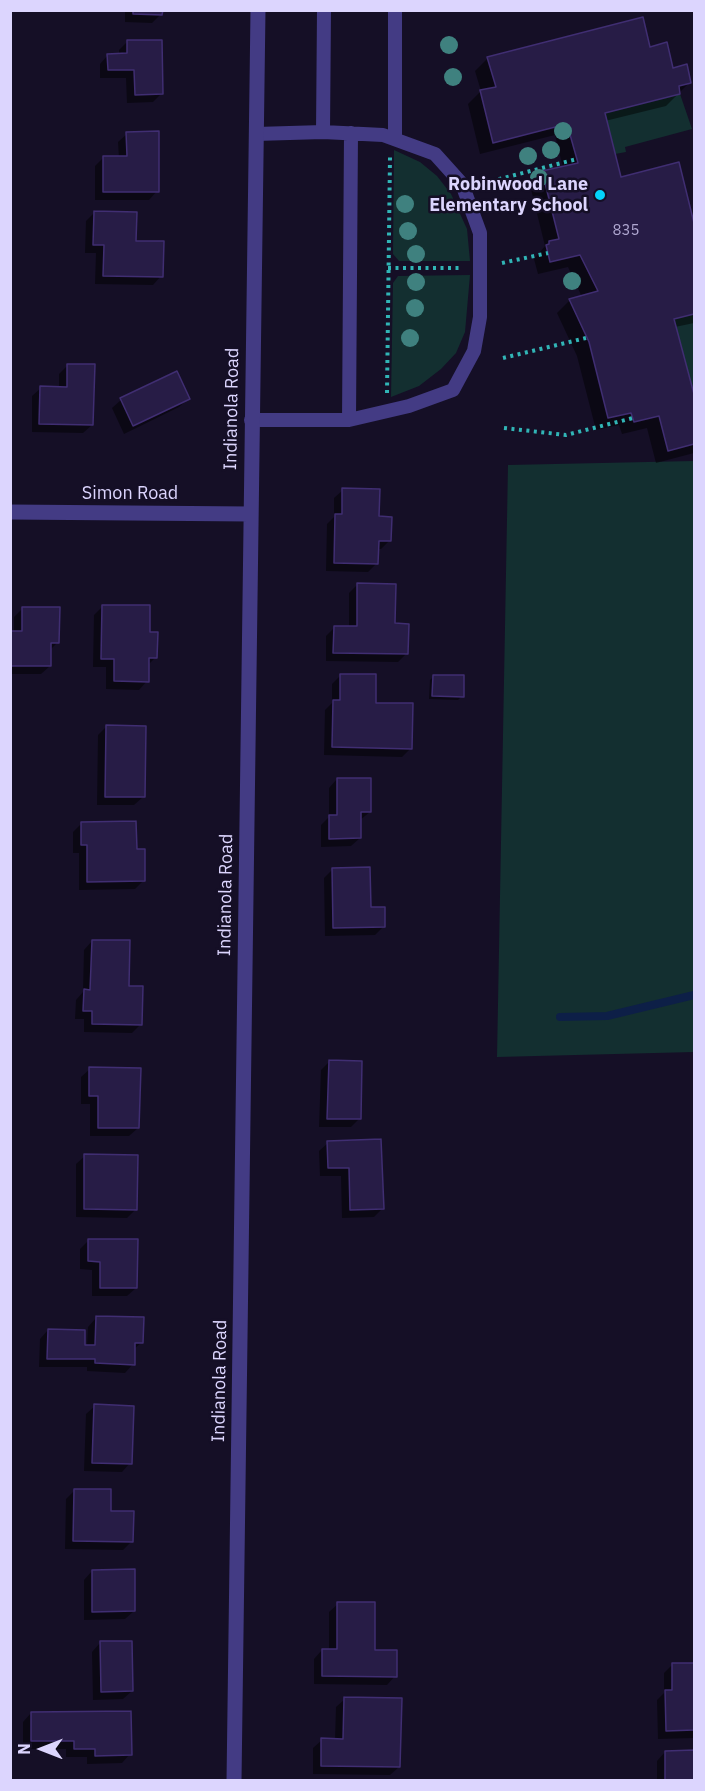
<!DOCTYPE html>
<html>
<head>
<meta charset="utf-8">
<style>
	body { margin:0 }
	#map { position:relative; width:705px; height:1791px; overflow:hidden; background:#150f26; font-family:"IBM Plex Sans",sans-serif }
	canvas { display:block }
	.frame { position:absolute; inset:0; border:12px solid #dcd5fe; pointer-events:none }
	.north { position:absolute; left:12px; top:1719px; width:60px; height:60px; -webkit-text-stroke:4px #150f26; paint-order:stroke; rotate:270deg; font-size:16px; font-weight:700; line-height:24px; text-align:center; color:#dcd5fe }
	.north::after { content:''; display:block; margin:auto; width:21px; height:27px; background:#dcd5fe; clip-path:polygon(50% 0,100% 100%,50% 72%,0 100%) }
</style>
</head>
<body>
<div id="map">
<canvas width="705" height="1791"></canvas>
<div class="frame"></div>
<div class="north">N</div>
</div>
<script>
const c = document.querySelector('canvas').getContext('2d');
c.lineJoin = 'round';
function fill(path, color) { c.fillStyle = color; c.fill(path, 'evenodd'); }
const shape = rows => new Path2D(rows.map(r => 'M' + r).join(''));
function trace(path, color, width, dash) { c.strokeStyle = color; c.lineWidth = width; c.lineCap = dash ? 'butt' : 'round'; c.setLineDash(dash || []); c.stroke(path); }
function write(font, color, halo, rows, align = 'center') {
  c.font = font + ' "IBM Plex Sans",sans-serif'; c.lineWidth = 5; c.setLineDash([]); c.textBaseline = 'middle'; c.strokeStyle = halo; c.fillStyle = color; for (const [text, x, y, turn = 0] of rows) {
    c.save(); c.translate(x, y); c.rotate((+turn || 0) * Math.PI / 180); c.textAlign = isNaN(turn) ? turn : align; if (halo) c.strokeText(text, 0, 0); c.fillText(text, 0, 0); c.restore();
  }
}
fill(shape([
	[680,94,692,129,625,147,626,152,615,154,605,113],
	[394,150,420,162,437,176,451,194,467,229,470,261,399,261,393,254],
	[470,275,465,332,456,353,441,369,419,386,391,397,393,283,398,276],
	[694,314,694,394,674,319],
	[694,461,694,1052,497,1057,508,465]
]), '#132f30');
fill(shape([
	[125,10,161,10,161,14,152,23,125,22],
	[128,41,161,94,153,102,127,103,126,78,100,78,100,64,108,55,119,55,119,50],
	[649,48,672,70,690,82,666,106,605,121,620,179,678,164,694,230,694,323,675,327,694,395,694,453,656,463,647,428,622,434,619,425,596,430,577,356,557,313,570,300,582,297,568,267,538,274,534,259,545,246,530,185,542,173,563,168,555,135,480,154,468,104,481,91,475,71,488,58],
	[127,134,157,191,149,200,95,200,95,166,103,158,119,158,118,142],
	[94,213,135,243,161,276,153,285,95,284,96,253,85,253,86,221],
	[68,365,92,425,83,433,32,432,32,396,41,388,59,388,59,374],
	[176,373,188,399,179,407,124,434,112,408,121,400],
	[343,490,378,518,390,540,381,549,377,549,377,563,368,572,326,571,327,524,334,517,334,498],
	[358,584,394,625,407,653,398,662,326,661,326,636,335,627,349,627,349,593],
	[103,606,148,634,156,657,148,665,147,681,139,690,106,689,106,667,93,667,94,615],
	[22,609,58,642,50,650,50,666,41,674,10,674,10,632,14,632,14,617],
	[341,675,374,704,411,748,402,757,324,755,325,710,332,703,332,684],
	[434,676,462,696,458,700,429,699,430,680],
	[107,726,143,797,134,805,97,805,98,735],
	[337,779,370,812,360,820,360,838,351,846,321,847,321,825,329,817,329,788],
	[82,823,135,850,144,880,135,889,79,890,79,853,73,853,73,832],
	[333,869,384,926,375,935,325,936,324,878],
	[92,941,140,1025,132,1033,84,1032,84,1019,75,1019,76,1000,83,992,84,950],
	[329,1062,359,1119,351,1127,319,1127,321,1070],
	[90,1069,138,1128,129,1136,90,1136,90,1104,81,1104,81,1077],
	[380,1141,382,1209,374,1217,342,1218,341,1176,320,1176,319,1151,328,1143],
	[85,1156,136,1209,127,1218,76,1217,76,1164],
	[88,1241,136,1288,127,1296,92,1296,92,1270,80,1269,80,1249],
	[96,1318,141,1343,133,1350,133,1364,125,1373,87,1371,87,1367,39,1367,40,1339,48,1330,87,1346,88,1327],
	[95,1406,130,1463,122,1472,84,1471,86,1414],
	[75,1490,109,1512,132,1541,123,1550,65,1549,66,1499],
	[92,1571,134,1611,125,1619,84,1620,84,1580],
	[338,1604,373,1651,395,1676,387,1685,314,1684,314,1659,322,1650,329,1650,329,1612],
	[100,1643,132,1691,123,1699,93,1700,92,1652],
	[694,1664,694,1738,658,1739,657,1700,664,1693,664,1673,672,1665],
	[345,1699,399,1767,390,1775,313,1774,313,1748,322,1740,335,1740,336,1707],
	[31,1713,130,1754,122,1763,87,1764,87,1757,66,1757,66,1749,23,1749,23,1722],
	[665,1752,694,1752,694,1780,657,1780,657,1761]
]), '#0007');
trace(shape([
	[560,1017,607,1016,694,995]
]), '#0d1f47', 8);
const building = shape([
	[133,10,163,10,162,15,133,14,133,10],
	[643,17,650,47,667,42,673,68,687,64,691,83,679,86,680,94,605,113,621,177,679,162,694,223,694,314,674,319,694,394,694,444,668,451,659,416,634,422,631,413,608,418,589,342,569,299,598,291,580,255,550,262,546,245,549,244,549,241,559,239,542,171,578,163,567,124,493,143,480,90,496,87,487,57,643,17],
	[127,40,162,40,163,94,135,95,134,70,108,70,107,54,127,53,127,40],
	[159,131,159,192,103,192,103,156,127,156,126,132,159,131],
	[94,211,137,212,136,241,164,241,163,277,103,276,104,245,93,245,94,211],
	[67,364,95,364,93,425,39,424,40,386,67,387,67,364],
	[177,371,190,399,133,426,120,398,177,371],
	[342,488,380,489,379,516,392,517,391,541,379,541,378,564,334,563,335,514,342,514,342,488],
	[357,583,396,584,395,623,409,624,408,654,333,653,334,626,357,626,357,583],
	[102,605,150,605,150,632,158,632,157,658,149,658,149,682,114,681,114,659,101,659,102,605],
	[22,607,60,607,59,643,51,643,51,666,10,666,10,631,22,631,22,607],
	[340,674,376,674,376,703,413,703,412,749,332,747,333,700,340,700,340,674],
	[433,675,464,675,464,697,432,696,433,675],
	[106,725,146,726,145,797,105,797,106,725],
	[337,778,371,778,371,812,361,812,361,838,329,839,329,815,337,815,337,778],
	[136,821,137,849,145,849,145,881,87,882,87,845,81,845,81,822,136,821],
	[370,867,371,907,385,907,385,927,333,928,332,868,370,867],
	[92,940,130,940,129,986,143,986,142,1025,92,1024,92,1011,83,1011,84,989,90,990,92,940],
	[329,1060,362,1061,361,1119,327,1119,329,1060],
	[89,1067,141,1068,139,1128,98,1128,98,1096,89,1096,89,1067],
	[381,1139,384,1209,350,1210,349,1168,328,1168,327,1141,381,1139],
	[84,1154,138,1155,137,1210,84,1209,84,1154],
	[88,1239,138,1239,137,1288,100,1288,100,1262,88,1261,88,1239],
	[96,1316,144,1317,143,1343,135,1343,135,1365,95,1363,95,1359,47,1359,48,1329,85,1330,85,1345,95,1345,96,1316],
	[94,1404,134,1406,132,1464,92,1463,94,1404],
	[74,1489,111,1489,111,1511,134,1511,133,1542,73,1541,74,1489],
	[135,1569,135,1611,92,1612,92,1570,135,1569],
	[337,1602,375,1602,375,1650,397,1650,397,1677,322,1676,322,1649,337,1649,337,1602],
	[100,1641,132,1641,133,1691,101,1692,100,1641],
	[672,1663,694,1663,694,1730,666,1731,665,1690,672,1690,672,1663],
	[344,1697,402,1698,400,1767,321,1766,321,1738,343,1739,344,1697],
	[131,1711,132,1755,95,1756,95,1749,74,1749,74,1741,31,1741,31,1712,131,1711],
	[694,1750,694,1780,665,1780,665,1751,694,1750]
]);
fill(building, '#271c46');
trace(building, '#402e72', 1.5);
trace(shape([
	[484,183,577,159],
	[502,263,548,253],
	[388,268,463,268],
	[503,358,586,338],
	[387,393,390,157],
	[504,428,566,435,633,418]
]), '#31b5b6', 4, [3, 4.5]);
trace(shape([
	[395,10,395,139],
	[323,132,324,10],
	[251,420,349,420,409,406,453,390,474,351,480,317,480,233,462,184,435,154,383,135,323,132,256,134],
	[349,420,351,133]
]), '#433b84', 14);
trace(shape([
	[10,512,250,514],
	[234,1780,258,10]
]), '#433b84', 15);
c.fillStyle = '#3f817f';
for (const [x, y] of [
	[449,45],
	[453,77],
	[563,131],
	[551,150],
	[528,156],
	[539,178],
	[405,204],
	[408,231],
	[416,254],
	[572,281],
	[416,282],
	[415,308],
	[410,338]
]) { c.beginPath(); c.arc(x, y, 9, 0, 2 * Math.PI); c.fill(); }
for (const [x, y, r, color] of [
	[600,195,6,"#04d2fb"]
]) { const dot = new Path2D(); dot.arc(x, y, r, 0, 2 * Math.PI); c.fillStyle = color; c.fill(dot); trace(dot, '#150f26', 2); }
write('15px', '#afa7d0', null, [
	["835",626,231]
]);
write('bold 18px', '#dcd5fe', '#150f26', [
	["Robinwood Lane",588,185],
	["Elementary School",588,206]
], 'right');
write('18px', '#dcd5fe', '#150f26', [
	["Indianola Road",232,409,-89],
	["Simon Road",130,494],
	["Indianola Road",226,895,-89],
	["Indianola Road",220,1381,-89]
]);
</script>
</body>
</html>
